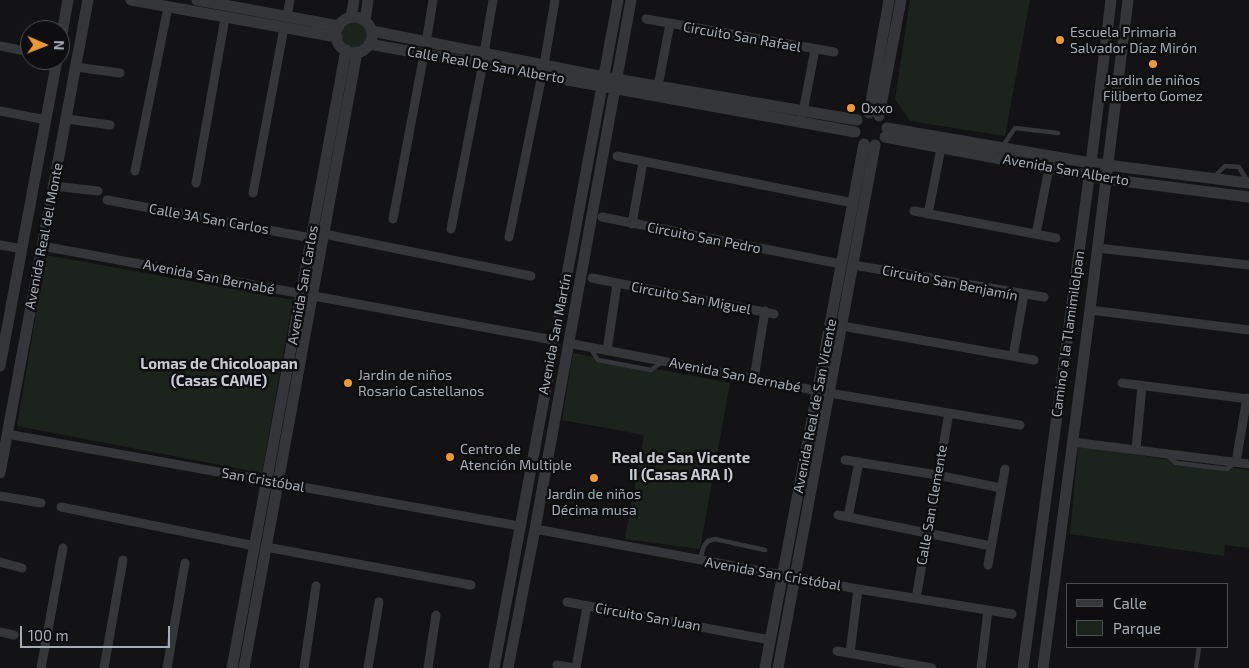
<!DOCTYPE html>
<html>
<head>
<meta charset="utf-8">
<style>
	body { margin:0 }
	#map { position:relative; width:1249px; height:668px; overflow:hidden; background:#131315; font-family:"Exo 2",sans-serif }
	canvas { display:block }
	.legend { position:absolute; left:1066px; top:583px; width:162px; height:65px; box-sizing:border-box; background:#0e0e10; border:1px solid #4a4d52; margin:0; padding:6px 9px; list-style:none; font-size:15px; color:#a5acb5 }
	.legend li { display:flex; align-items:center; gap:10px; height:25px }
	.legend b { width:25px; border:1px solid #4a4d52 }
	.north { position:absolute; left:20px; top:20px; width:50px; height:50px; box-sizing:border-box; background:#0e0e10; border:1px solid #4a4d52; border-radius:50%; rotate:91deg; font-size:14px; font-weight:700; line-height:20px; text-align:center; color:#a5acb5 }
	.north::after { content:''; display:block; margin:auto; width:18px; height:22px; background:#ee9932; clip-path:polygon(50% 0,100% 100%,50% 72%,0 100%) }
	.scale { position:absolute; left:20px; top:626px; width:150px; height:22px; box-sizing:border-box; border:2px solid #a5acb5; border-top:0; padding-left:6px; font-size:15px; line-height:18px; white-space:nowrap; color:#a5acb5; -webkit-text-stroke:4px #0e0e10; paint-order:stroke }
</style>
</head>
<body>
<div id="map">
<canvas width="1249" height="668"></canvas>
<ul class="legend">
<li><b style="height:6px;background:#34363a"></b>Calle</li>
<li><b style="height:14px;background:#1b231c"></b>Parque</li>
</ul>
<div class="north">N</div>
<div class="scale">100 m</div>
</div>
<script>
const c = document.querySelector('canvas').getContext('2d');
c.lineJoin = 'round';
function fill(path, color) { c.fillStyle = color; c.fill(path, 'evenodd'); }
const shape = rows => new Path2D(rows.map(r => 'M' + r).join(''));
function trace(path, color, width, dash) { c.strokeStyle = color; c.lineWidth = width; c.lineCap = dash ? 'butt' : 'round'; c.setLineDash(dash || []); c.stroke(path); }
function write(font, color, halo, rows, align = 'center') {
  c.font = font + ' "Exo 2",sans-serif'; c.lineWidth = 5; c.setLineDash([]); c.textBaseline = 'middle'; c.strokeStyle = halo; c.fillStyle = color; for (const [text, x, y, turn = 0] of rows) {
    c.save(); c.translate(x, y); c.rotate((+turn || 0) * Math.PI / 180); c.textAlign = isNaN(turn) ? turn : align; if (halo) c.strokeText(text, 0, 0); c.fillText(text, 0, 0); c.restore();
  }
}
fill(shape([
	[910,0,1030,0,1005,136,910,121,895,99],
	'341 35a13 13 0 1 1 26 0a13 13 0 1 1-26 0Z',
	[46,255,293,300,262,473,17,426],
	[573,353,730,383,700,549,625,539,644,435,562,420],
	[1078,447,1249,470,1249,548,1225,545,1224,556,1070,534]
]), '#1b231c');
trace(shape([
	[1002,147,1015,128,1058,133],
	[1214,177,1225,166,1239,167,1248,182],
	[590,348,598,360,651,370,662,362],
	[1168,456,1176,463,1227,469,1235,463],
	[700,559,704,546,708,541,715,539,765,550],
	[1196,668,1199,647]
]), '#34363a', 4.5);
trace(shape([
	[287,17,290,0],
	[646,19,834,52],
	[426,43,433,0],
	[0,46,30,52],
	[484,53,493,0],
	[544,65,555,0],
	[76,67,120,73],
	[657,91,670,24],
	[0,111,46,120],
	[802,117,815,49],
	[67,119,110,125],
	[617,156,853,203],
	[135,171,168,7],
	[196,183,225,18],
	[54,186,98,191],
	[253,193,284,28],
	[107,200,311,238],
	[914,211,1056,238],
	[928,214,941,148],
	[602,217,841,264],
	[393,219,424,54],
	[632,224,643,162],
	[451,229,483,63],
	[324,234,531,276],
	[1036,234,1049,168],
	[509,237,542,75],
	[0,245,22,249],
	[42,246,553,340],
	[1097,248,1249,265],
	[853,265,1044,297],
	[592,278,774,314],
	[1090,310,1249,330],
	[842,326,1034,360],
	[568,343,829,393,1020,425],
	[607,350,617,284],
	[1013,356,1024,294],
	[754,378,765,311],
	[1122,383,1249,399],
	[7,434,519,526],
	[1072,442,1249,464],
	[1136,449,1142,386],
	[845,460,937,475,1001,488],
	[1236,462,1247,398],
	[0,496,41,503],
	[61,507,255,546],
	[838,515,991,546],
	[848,517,859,462],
	[535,529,858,589,1012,614],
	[266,547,471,585],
	[0,562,22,568],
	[988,565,1005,469],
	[916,598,949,413],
	[567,602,770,640],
	[0,632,14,635],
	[837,651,932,668],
	[850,653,858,589],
	[557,665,574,668],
	[41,668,63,548],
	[104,668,123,560],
	[167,668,185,563],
	[304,668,316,586],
	[368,668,379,602],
	[428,668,436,615],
	[576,668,587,606],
	[981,668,988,610]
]), '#34363a', 9);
trace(shape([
	[131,0,337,37],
	[197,0,339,26],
	[351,17,354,0],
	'336 35a18 18 0 1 1 36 0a18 18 0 1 1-36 0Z',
	[365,20,368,0],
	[372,31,604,77,857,120],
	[369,44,855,132],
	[60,45,68,0],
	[869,113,889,0],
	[879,116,901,0],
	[887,128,1091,163,1249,183],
	[885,137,1106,179,1249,197],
	[0,366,57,60],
	[0,473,88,0],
	[232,668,346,50],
	[244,668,357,52],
	[494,668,618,0],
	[508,668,535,529,631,0],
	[765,668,864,144],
	[778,668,875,145],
	[1023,668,1091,163,1111,0],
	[1043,668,1090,310,1128,0]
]), '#34363a', 11);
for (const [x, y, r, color] of [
	[1060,40,5,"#ee9932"],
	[1153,64,5,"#ee9932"],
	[851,108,5,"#ee9932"],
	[348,383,5,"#ee9932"],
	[450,457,5,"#ee9932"],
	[594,478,5,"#ee9932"]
]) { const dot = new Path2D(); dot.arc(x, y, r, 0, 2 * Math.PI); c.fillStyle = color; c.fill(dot); trace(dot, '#0e0e10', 2); }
write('14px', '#a5acb5', '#0e0e10', [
	["Escuela Primaria",1070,32],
	["Salvador Díaz Mirón",1070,48],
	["Jardin de niños",1153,80,"center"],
	["Filiberto Gomez",1153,96,"center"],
	["Oxxo",861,108],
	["Jardin de niños",358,375],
	["Rosario Castellanos",358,391],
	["Centro de",460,449],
	["Atención Multiple",460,465],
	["Jardin de niños",594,494,"center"],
	["Décima musa",594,510,"center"]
], 'left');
write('14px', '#a5acb5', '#0e0e10', [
	["Circuito San Rafael",742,37,10],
	["Calle Real De San Alberto",486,65,10],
	["Avenida San Alberto",1066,170,10],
	["Calle 3A San Carlos",209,219,10],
	["Avenida Real del Monte",44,236,-79],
	["Circuito San Pedro",704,238,11],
	["Avenida San Bernabé",209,277,11],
	["Circuito San Benjamín",950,283,11],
	["Avenida San Carlos",303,285,-80],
	["Circuito San Miguel",691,298,11],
	["Avenida San Martín",555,334,-79],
	["Camino a la Tlamimilolpan",1068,334,-82],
	["Avenida San Bernabé",735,375,11],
	["Avenida Real de San Vicente",815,406,-79],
	["San Cristóbal",263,480,10],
	["Calle San Clemente",932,505,-80],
	["Avenida San Cristóbal",773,574,10],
	["Circuito San Juan",648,617,10]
]);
write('bold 15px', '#c6cad1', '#0e0e10', [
	["Lomas de Chicoloapan",219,364],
	["(Casas CAME)",219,381],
	["Real de San Vicente",681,458],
	["II (Casas ARA I)",681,475]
]);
</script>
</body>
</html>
